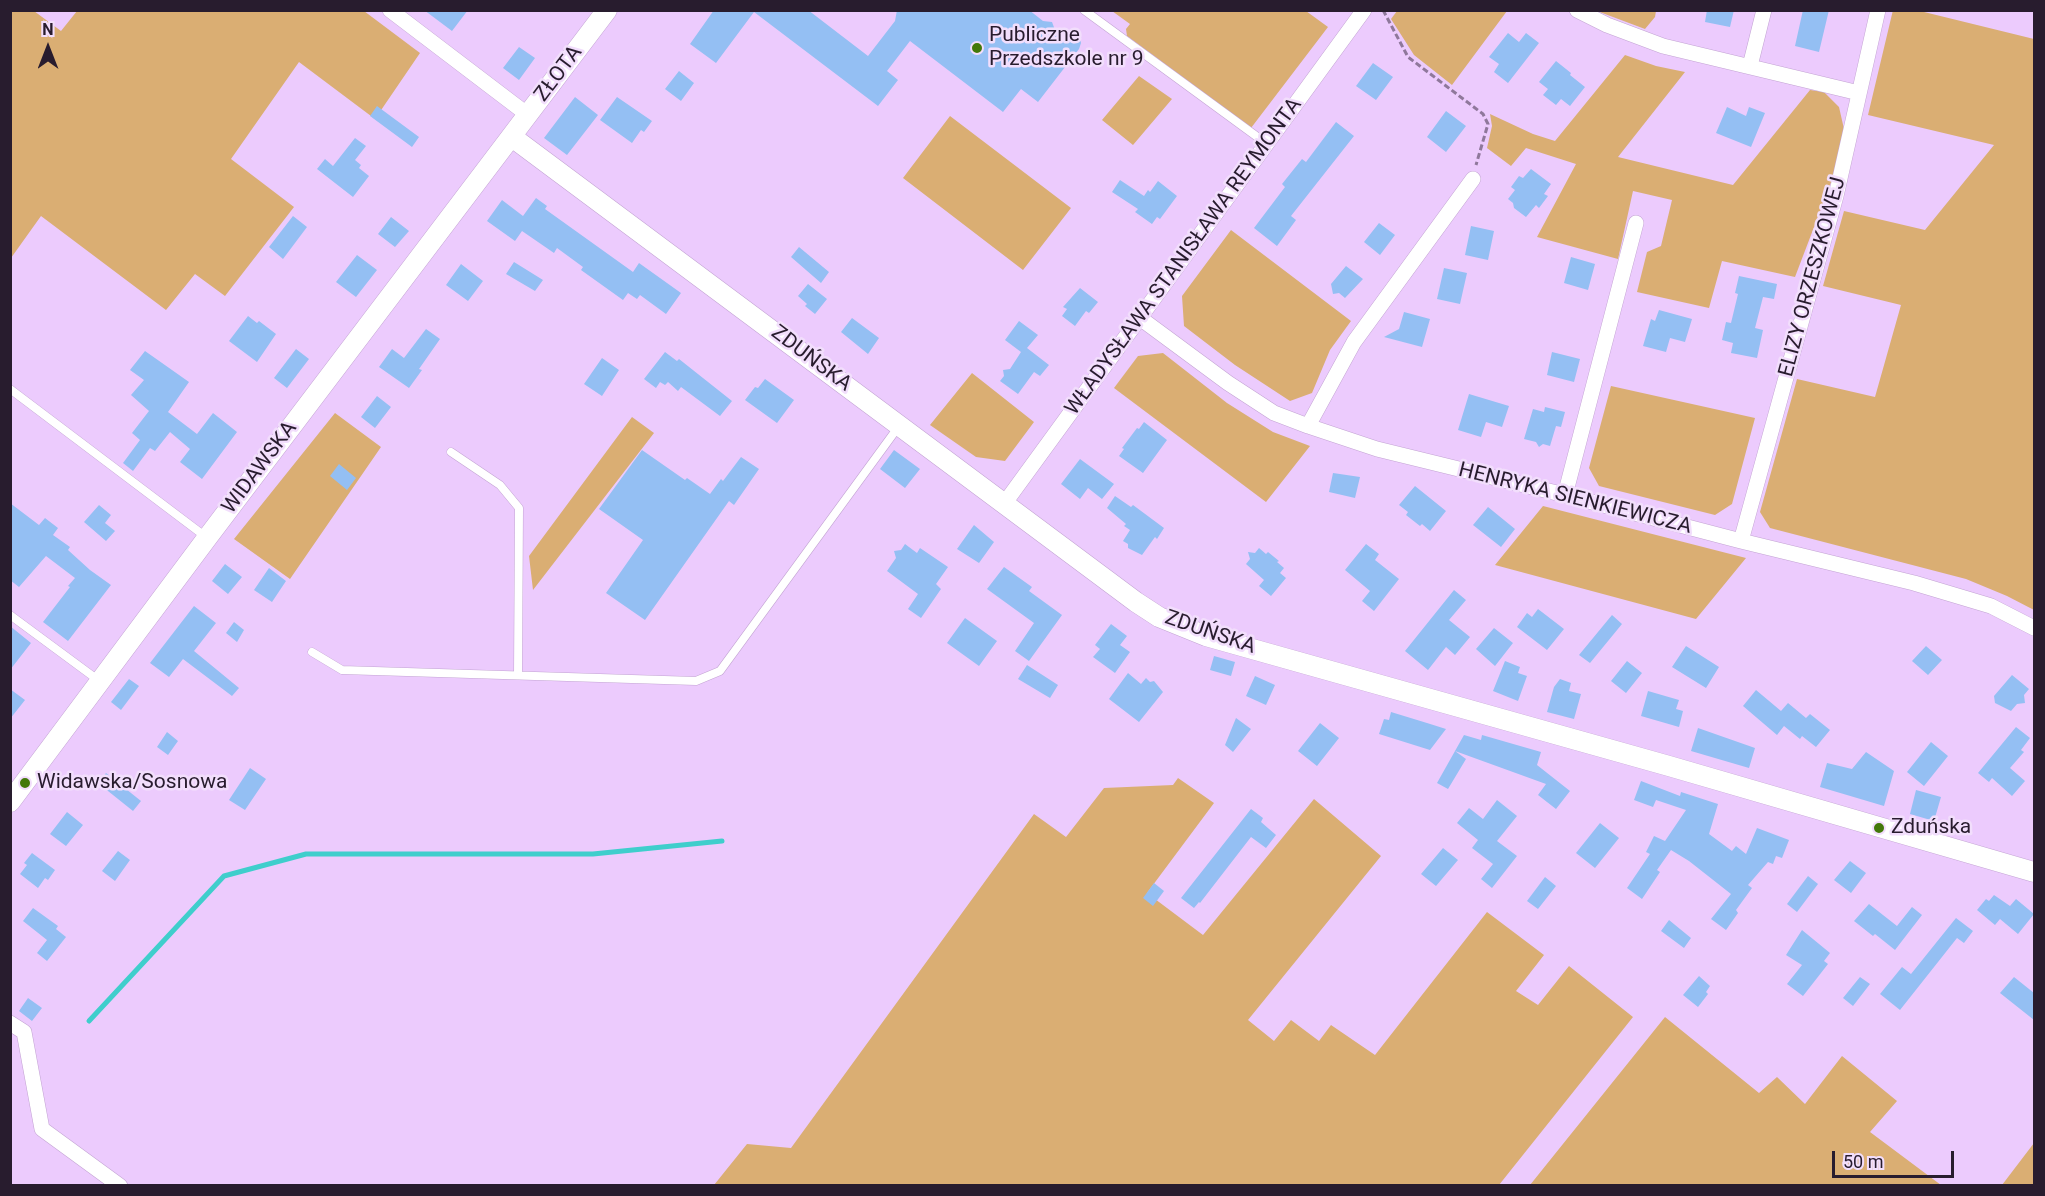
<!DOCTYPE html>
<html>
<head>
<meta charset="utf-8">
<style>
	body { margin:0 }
	#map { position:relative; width:2045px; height:1196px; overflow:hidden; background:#eccbfd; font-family:Roboto,sans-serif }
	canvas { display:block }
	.frame { position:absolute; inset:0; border:12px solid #281c2e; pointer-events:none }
	.north { position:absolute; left:18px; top:18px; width:60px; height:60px; -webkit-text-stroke:4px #f2defc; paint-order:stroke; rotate:0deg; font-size:16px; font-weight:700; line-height:24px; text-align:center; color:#281c2e }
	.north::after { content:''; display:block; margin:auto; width:21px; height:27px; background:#281c2e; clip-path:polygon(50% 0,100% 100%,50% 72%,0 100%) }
	.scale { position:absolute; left:1832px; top:1151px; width:122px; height:27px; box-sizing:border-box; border:3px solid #281c2e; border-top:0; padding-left:8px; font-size:18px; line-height:21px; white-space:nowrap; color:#281c2e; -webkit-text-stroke:4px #f2defc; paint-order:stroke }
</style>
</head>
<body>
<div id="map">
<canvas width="2045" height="1196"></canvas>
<div class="frame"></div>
<div class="north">N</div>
<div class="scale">50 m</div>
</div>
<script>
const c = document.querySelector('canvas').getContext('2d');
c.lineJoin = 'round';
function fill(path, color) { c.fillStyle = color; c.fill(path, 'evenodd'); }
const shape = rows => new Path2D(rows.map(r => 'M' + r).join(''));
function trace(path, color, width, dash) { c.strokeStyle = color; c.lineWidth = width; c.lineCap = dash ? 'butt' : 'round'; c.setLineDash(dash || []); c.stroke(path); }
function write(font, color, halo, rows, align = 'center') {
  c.font = font + ' Roboto,sans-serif'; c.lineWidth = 5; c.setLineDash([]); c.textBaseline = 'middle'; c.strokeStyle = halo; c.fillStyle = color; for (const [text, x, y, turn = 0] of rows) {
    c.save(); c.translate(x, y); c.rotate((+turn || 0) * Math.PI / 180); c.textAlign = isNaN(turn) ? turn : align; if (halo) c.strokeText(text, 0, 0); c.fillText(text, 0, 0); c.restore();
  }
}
fill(shape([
	[1893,10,1920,11,2034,39,2034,610,2007,596,1966,579,1770,528,1760,512,1797,379,1875,397,1901,305,1823,286,1844,211,1925,230,1994,145,1868,115],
	[11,11,34,11,61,31,77,11,364,11,420,53,375,119,299,62,231,159,294,207,225,296,195,274,166,310,41,216,11,258],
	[1112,11,1306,11,1328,27,1251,128,1127,36,1126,29,1130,24],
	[1397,11,1397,10,1507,11,1452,85,1414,55,1391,19],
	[1597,11,1656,11,1655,17,1645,29],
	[1625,55,1656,66,1685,72,1618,157,1733,185,1810,90,1824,92,1839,107,1844,129,1843,151,1795,277,1722,261,1709,308,1637,292,1647,252,1661,246,1672,200,1633,191,1618,259,1537,237,1576,164,1526,148,1511,166,1487,148,1492,126,1490,114,1533,134,1555,141],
	[1139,76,1172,99,1133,145,1102,120],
	[950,116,1071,208,1023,270,903,178],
	[1231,230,1351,321,1330,350,1312,393,1290,401,1235,365,1184,326,1182,296],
	[1163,353,1227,403,1273,432,1310,446,1266,502,1114,388,1138,356],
	[972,373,1034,422,1005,461,976,457,930,425],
	[1611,386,1755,418,1732,504,1715,515,1599,486,1589,468],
	[335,413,381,447,290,579,234,539],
	[632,417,654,433,533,590,529,556],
	[1543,506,1746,558,1696,619,1495,565],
	[1178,778,1214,803,1147,893,1203,935,1314,799,1381,856,1248,1020,1274,1041,1291,1020,1319,1041,1331,1025,1375,1055,1487,912,1544,955,1516,991,1538,1005,1569,966,1633,1017,1499,1185,714,1185,747,1144,791,1148,1034,814,1066,837,1104,788,1173,785],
	[1665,1017,1759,1093,1777,1077,1805,1104,1842,1056,1897,1101,1870,1132,1941,1185,1530,1185],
	[2034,1143,2034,1185,2002,1185]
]), '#daae73');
trace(shape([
	[89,1021,224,876,306,854,593,854,722,841]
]), '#3fcecc', 5);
fill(shape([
	[424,10,468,10,452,31],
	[714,10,808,10,868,56,895,21,897,10,1029,10,1043,21,1052,22,1055,30,1073,31,1079,35,1081,43,1079,49,1038,102,1021,89,1003,112,910,41,887,71,898,80,878,106,754,12,716,63,690,44],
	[1707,10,1734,10,1730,27,1705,22],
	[1803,10,1829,10,1819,52,1795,46],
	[1508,33,1519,42,1526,33,1539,43,1508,83,1494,72,1499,64,1489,57],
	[519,47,535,58,519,80,503,68],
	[1556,61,1571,73,1570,75,1585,87,1570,106,1561,99,1556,105,1543,95,1548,89,1539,82],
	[1373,63,1393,77,1376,100,1356,86],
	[679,71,694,83,681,101,665,89],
	[575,97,598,115,567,155,544,138],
	[617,97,652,121,644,132,641,130,632,143,600,120],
	[377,106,419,137,412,147,370,116],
	[1727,107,1746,116,1749,107,1765,113,1751,147,1716,133],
	[1446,111,1466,126,1446,152,1427,137],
	[1336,122,1354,136,1291,216,1296,220,1277,246,1254,228,1285,187,1282,184,1302,159,1306,162],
	[355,138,366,146,355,160,361,165,359,168,369,176,353,197,317,169,325,159,333,166],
	[1531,169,1551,184,1544,194,1548,196,1539,208,1536,205,1526,217,1514,208,1513,203,1508,199,1515,190,1511,187,1519,176,1523,178],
	[1120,180,1144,196,1148,190,1150,192,1158,181,1177,196,1160,219,1157,217,1152,224,1135,212,1138,209,1112,192],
	[536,198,547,206,545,209,633,272,639,263,681,293,666,314,640,295,637,299,628,293,623,300,581,270,583,267,557,248,554,253,522,231,515,241,487,221,502,200,523,216],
	[293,216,307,227,283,259,269,247],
	[391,217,409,231,395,247,378,234],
	[1379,223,1395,235,1380,255,1364,242],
	[1471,226,1494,231,1488,260,1465,255],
	[799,247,829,272,821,283,791,257],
	[357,255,377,270,356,297,336,282],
	[1571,257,1595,264,1588,290,1564,283],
	[514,262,543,280,535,291,506,274],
	[461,264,483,281,468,301,446,285],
	[1346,266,1363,279,1345,298,1339,293,1333,294,1331,284],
	[1444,268,1467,273,1460,304,1437,299],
	[1739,276,1777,284,1774,299,1763,297,1755,328,1763,330,1757,358,1731,353,1733,343,1722,340,1726,322,1731,323,1738,294,1735,293],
	[808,284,827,299,815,314,805,306,807,304,798,296],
	[1080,288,1098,302,1089,313,1086,311,1075,326,1062,316,1067,309,1063,307],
	[1659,310,1692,319,1685,342,1670,338,1666,352,1643,346,1651,319,1655,321],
	[1404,312,1430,319,1422,347,1384,337,1399,329],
	[248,316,257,323,259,321,276,334,257,362,229,341],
	[852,318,879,338,868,354,841,332],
	[1019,321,1038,335,1027,348,1049,365,1040,376,1034,372,1018,394,1000,381,1004,376,1003,370,1010,369,1021,352,1005,340],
	[426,329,440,339,419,369,422,370,409,388,379,367,392,349,404,358],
	[296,349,309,359,287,388,274,378],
	[145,351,189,382,168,412,197,434,213,413,237,432,202,479,180,462,190,449,170,432,155,451,150,448,133,471,123,463,140,440,132,433,149,411,131,395,144,380,130,370],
	[665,352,677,361,679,359,732,401,720,416,681,387,678,391,668,382,665,385,660,382,656,388,644,379],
	[1552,352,1580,359,1574,382,1547,375],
	[602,358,619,370,602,396,584,384],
	[765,379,794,400,777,423,745,400,755,387,758,388],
	[1469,394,1509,406,1502,427,1486,422,1481,437,1458,430],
	[377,396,391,407,375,428,361,417],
	[1545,407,1565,412,1561,427,1556,426,1550,446,1543,444,1539,447,1536,442,1524,439,1533,409,1544,412],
	[1144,422,1167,440,1143,473,1119,456,1124,449,1122,448,1137,428,1139,429],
	[642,450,685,480,687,478,710,494,721,479,723,481,741,457,759,469,734,505,729,501,645,620,606,593,643,540,599,509],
	[894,450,920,469,905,488,880,469],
	[1080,459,1114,484,1102,499,1088,488,1080,499,1061,484],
	[339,464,356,478,347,490,330,476],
	[1333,473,1360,477,1355,498,1329,492],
	[1415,486,1446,511,1430,531,1422,524,1420,526,1406,515,1408,512,1399,505],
	[1115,496,1131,507,1133,505,1164,528,1157,539,1155,537,1142,555,1128,548,1128,544,1123,541,1130,530,1124,526,1126,524,1107,508],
	[10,503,39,525,45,518,58,528,53,535,70,547,68,550,90,570,111,585,68,641,43,622,70,587,68,586,75,578,46,556,19,587,10,580],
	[99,505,111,515,105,523,115,531,106,541,84,522],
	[1488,507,1515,529,1501,547,1473,525],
	[974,525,994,542,979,563,957,549],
	[905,544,917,553,920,548,948,567,936,584,941,589,921,618,908,609,918,594,887,571,896,558,894,551,901,550],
	[1366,544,1379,554,1375,560,1399,579,1374,611,1362,601,1370,591,1345,570],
	[1259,548,1266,554,1268,552,1279,561,1277,562,1284,568,1280,573,1286,578,1271,596,1259,586,1264,580,1246,564,1250,559,1248,552,1255,553],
	[225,564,242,577,228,594,212,581],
	[1004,567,1032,587,1029,591,1062,615,1029,661,1015,651,1034,623,987,589],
	[269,568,286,581,272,602,254,590],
	[1454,590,1466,600,1449,620,1470,637,1455,655,1446,647,1428,670,1405,651],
	[194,606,216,623,194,651,239,688,232,696,183,659,169,677,150,663],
	[1538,609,1564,629,1547,650,1517,627,1527,613,1532,617],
	[1612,615,1622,624,1590,663,1579,655],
	[965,618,997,641,979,666,947,643],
	[234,622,244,630,237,642,226,633],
	[1111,624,1127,636,1120,645,1130,652,1115,673,1093,657,1100,649,1095,645],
	[10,626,31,643,10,670],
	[1494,628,1513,643,1495,666,1476,649],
	[1686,646,1719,667,1706,688,1672,667],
	[1926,646,1942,660,1928,675,1912,661],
	[1214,656,1235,662,1231,676,1210,670],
	[1505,661,1520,667,1518,673,1527,676,1518,701,1493,691],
	[1627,661,1642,673,1626,693,1611,681],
	[1027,665,1058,685,1050,698,1018,679],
	[1128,673,1141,684,1146,678,1150,682,1154,681,1163,692,1139,722,1109,699],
	[2012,675,2029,689,2024,695,2025,703,2017,704,2011,711,1995,703,1994,696],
	[1255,676,1275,685,1266,705,1246,696],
	[129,679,139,686,121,710,111,702],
	[1560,679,1571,683,1569,691,1581,694,1574,719,1547,712,1554,687],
	[10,689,25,700,10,719],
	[1756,690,1781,711,1788,703,1806,718,1810,714,1830,730,1816,747,1802,736,1800,739,1784,726,1777,735,1743,706],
	[1648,691,1679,700,1676,709,1683,711,1679,727,1641,716],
	[1391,712,1427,723,1446,729,1430,750,1379,734,1384,719,1389,720],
	[1236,718,1251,729,1233,752,1225,745],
	[1320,723,1339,738,1317,766,1298,751],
	[2016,727,2030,738,2021,750,2024,752,2010,768,2025,781,2012,796,1992,778,1989,782,1978,773],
	[1698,728,1755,748,1749,768,1691,751],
	[167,732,178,741,168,755,157,747],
	[1464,735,1481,740,1482,735,1541,752,1537,765,1570,791,1556,809,1538,795,1546,784,1455,751,1466,759,1448,789,1437,783],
	[1931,742,1948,756,1924,786,1907,772],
	[1866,752,1894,771,1884,806,1820,787,1827,763,1852,769],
	[250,768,266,779,245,810,229,800],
	[106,773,141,801,133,811,98,783],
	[1641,781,1680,796,1681,792,1718,804,1709,834,1732,851,1736,846,1746,854,1757,828,1789,840,1782,858,1776,856,1773,864,1768,862,1748,885,1752,888,1736,910,1738,913,1726,930,1711,919,1731,894,1689,861,1671,850,1657,870,1660,872,1642,899,1627,888,1650,854,1646,852,1654,836,1665,841,1686,810,1656,800,1653,807,1634,800],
	[1916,790,1941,797,1934,821,1910,814],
	[1497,800,1517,816,1497,841,1517,856,1492,888,1481,879,1493,864,1472,848,1478,840,1457,823,1469,808,1483,819],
	[1251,809,1263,818,1261,822,1276,835,1266,848,1251,837,1200,903,1199,902,1194,908,1181,898],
	[67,812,83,825,66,846,50,834],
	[1600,823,1619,838,1595,868,1576,853],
	[1443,848,1458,860,1436,886,1421,874],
	[118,851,130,860,115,881,102,871],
	[32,853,55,870,48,880,45,878,38,888,20,874,27,865,24,863],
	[1850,861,1866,873,1851,893,1834,880],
	[1808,876,1818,884,1797,912,1787,904],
	[1545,877,1556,886,1538,909,1527,901],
	[1154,883,1164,891,1153,906,1143,898],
	[1994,895,2010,906,2016,899,2034,914,2018,934,2000,919,1995,925,1977,910,1986,899,1989,901],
	[1869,904,1897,926,1912,907,1922,915,1895,950,1875,934,1873,936,1854,921],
	[33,908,58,926,56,929,66,937,47,961,37,953,47,940,23,921],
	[1956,918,1973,931,1964,943,1957,938,1900,1010,1880,994,1902,967,1911,974],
	[1669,920,1691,938,1684,948,1661,931],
	[1802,930,1830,953,1824,961,1828,964,1803,996,1787,984,1802,965,1786,955],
	[1699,976,1710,986,1706,992,1708,994,1698,1007,1683,995],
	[1860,977,1870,984,1853,1006,1843,998],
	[2014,977,2034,993,2034,1020,2000,993],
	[28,998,42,1008,32,1021,19,1011]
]), '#94bff3');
const service = shape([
	[1084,10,1267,144],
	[10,389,206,537],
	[451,452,500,485,519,508,518,675],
	[10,615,98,680],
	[312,652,342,670,696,681,720,671,899,426]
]);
const minor = shape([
	[390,10,528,115],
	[1577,10,1607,25,1663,46,1859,93],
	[1750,66,1764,10],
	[1140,318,1228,383,1274,413,1308,426,1377,449,1565,495,1741,541,1914,583,1991,606,2034,628],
	[1308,426,1354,342,1473,179],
	[1565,495,1636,223],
	[1004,504,1364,10],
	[1741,541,1836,196,1878,10],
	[10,1023,24,1032,42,1129,120,1186]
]);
const tertiary = shape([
	[512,137,1136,602,1159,617,1206,636,1669,766,2034,872],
	[10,802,207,538,607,10]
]);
trace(service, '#c3a4d3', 9);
trace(minor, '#c3a4d3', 16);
trace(tertiary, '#c3a4d3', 21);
trace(shape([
	[1383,10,1408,57,1483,114,1488,124,1476,165]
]), '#8f789b', 3, [6, 3]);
trace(service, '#fff', 8);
trace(minor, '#fff', 15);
trace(tertiary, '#fff', 20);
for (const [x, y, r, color] of [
	[977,48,6,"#43790a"],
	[25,783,6,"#43790a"],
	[1879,828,6,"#43790a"]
]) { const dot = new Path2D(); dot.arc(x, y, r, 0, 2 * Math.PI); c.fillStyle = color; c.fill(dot); trace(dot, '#f2defc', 2); }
write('21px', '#281c2e', '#f2defc', [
	["Publiczne",989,36],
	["Przedszkole nr 9",989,60],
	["Widawska/Sosnowa",37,783],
	["Zduńska",1891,828]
], 'left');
write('21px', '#281c2e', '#f2defc', [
	["ZŁOTA",559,74,-53],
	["WŁADYSŁAWA STANISŁAWA REYMONTA",1184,257,-54],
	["ELIZY ORZESZKOWEJ",1813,277,-75],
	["ZDUŃSKA",811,359,37],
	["WIDAWSKA",260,468,-53],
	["HENRYKA SIENKIEWICZA",1575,499,14],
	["ZDUŃSKA",1210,633,19]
]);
</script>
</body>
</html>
